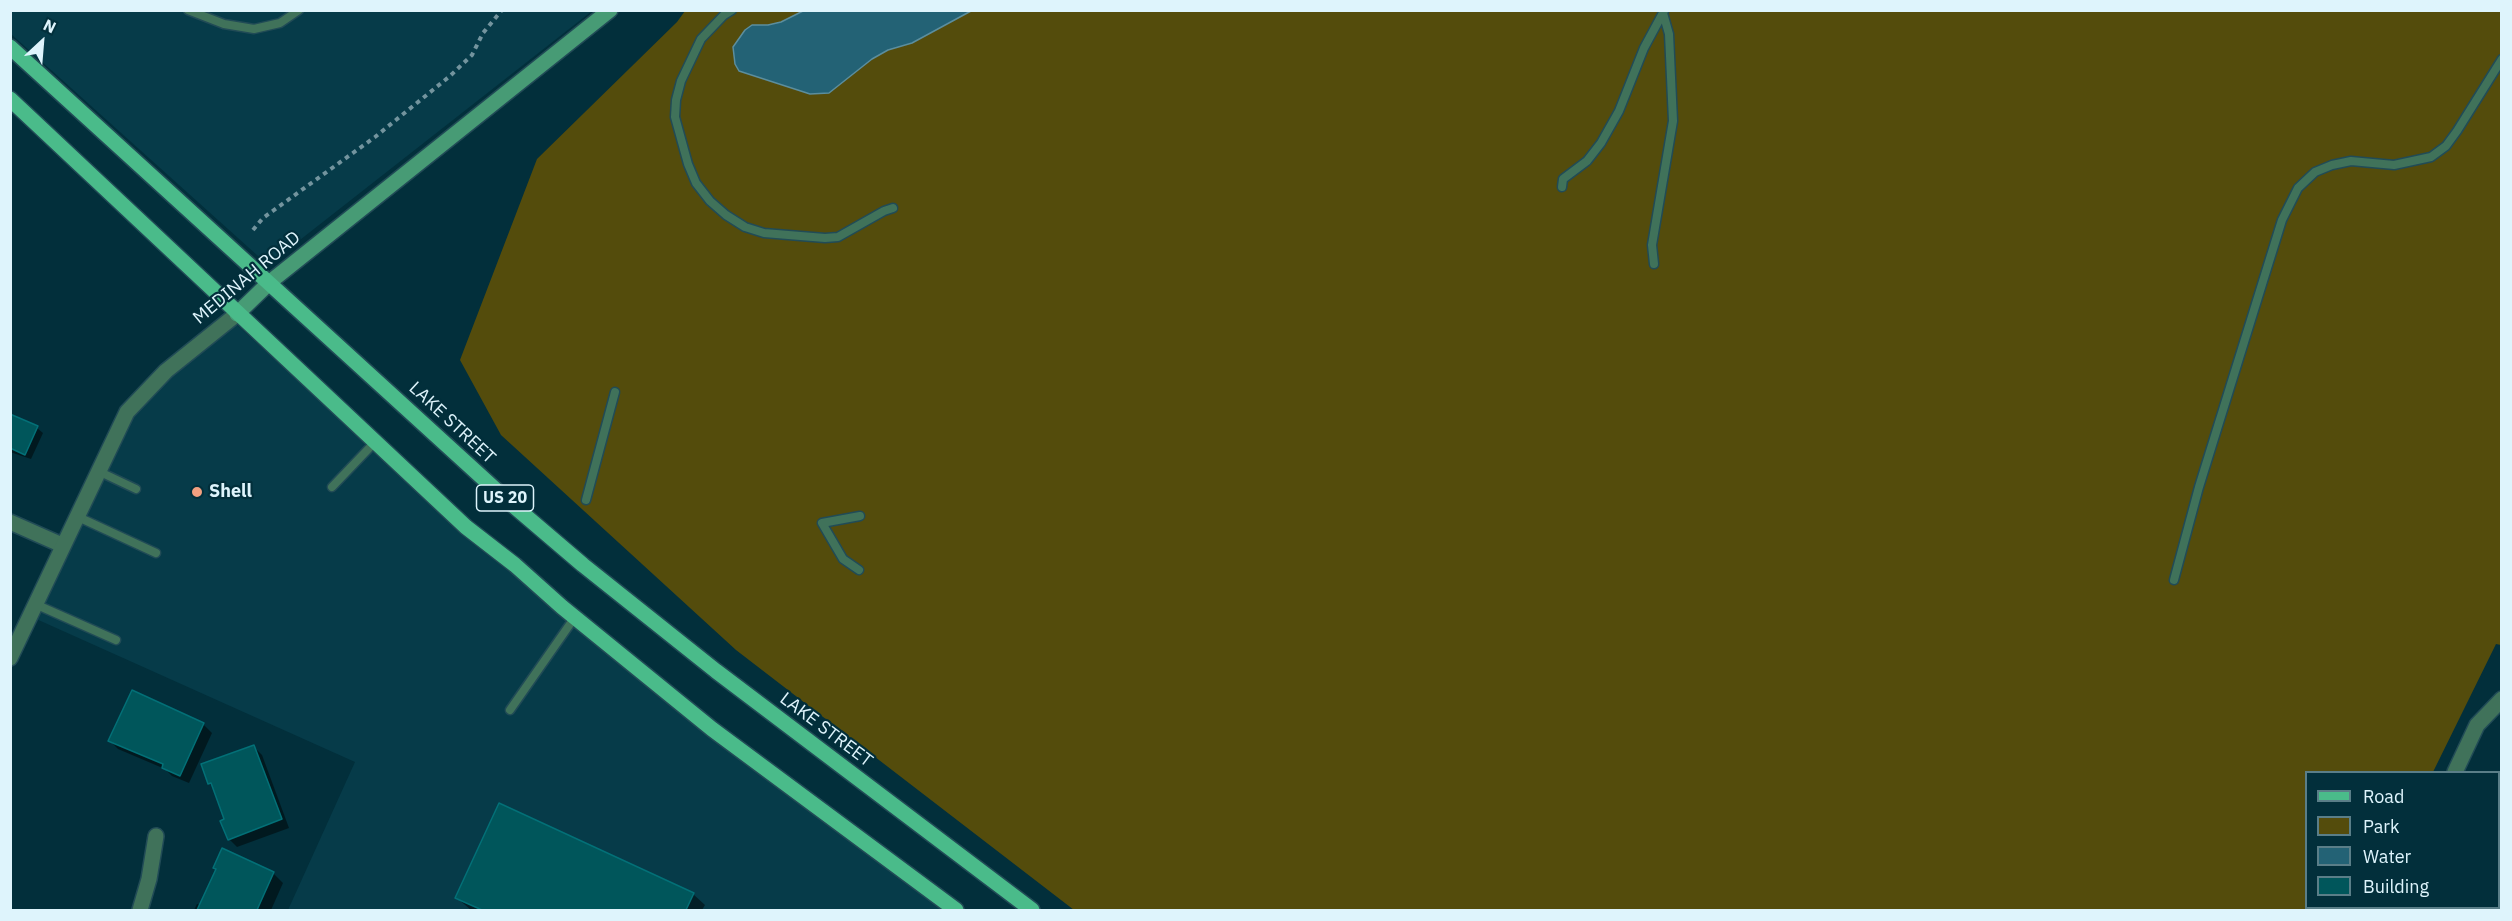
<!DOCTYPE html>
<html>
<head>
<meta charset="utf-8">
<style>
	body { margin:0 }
	#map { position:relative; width:2512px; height:921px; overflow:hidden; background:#022f3b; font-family:"IBM Plex Sans",sans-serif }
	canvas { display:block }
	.frame { position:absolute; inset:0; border:12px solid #def4fc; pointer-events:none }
	.legend { position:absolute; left:2305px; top:771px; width:195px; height:138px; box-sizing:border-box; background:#022f3b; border:2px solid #5a7e88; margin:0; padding:8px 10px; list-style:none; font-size:18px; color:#def4fc }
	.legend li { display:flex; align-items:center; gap:12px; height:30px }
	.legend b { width:30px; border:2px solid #5a7e88 }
	.north { position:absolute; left:12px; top:12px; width:60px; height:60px; -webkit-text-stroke:4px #022f3b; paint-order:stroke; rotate:26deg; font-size:16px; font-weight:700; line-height:24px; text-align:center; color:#def4fc }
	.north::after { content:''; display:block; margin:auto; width:21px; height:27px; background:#def4fc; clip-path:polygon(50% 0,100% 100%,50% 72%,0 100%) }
</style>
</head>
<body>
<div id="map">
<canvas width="2512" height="921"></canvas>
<div class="frame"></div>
<ul class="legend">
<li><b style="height:8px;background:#4abb8a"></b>Road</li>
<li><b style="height:16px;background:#544c0c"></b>Park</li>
<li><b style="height:16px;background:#236275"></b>Water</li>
<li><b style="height:16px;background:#00565b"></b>Building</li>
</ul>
<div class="north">N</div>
</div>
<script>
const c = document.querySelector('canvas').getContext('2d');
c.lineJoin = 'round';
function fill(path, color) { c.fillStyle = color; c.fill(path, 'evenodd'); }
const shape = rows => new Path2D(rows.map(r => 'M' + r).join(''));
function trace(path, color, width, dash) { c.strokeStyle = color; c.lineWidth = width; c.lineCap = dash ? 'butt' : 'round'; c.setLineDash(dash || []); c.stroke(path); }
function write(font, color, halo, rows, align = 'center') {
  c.font = font + ' "IBM Plex Sans",sans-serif'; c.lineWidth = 4.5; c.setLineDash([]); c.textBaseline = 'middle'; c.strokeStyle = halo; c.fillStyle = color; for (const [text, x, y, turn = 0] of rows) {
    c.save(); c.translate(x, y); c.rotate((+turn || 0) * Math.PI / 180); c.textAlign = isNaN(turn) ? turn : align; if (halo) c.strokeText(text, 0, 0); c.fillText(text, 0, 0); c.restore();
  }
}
fill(shape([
	[11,10,592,11,268,265,11,34],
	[236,324,483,548,641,680,942,910,288,910,355,762,34,618,129,419,165,382]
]), '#063b49');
fill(shape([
	[685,11,2501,11,2501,645,2496,644,2433,772,2306,772,2306,908,2367,908,2365,910,1074,910,736,650,501,435,460,360,537,159,677,22]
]), '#544c0c');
const water = shape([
	[803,11,803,10,971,11,912,43,888,50,872,59,829,93,810,94,739,71,735,64,733,47,745,30,752,25,768,25,781,22,803,11]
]);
fill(water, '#236275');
trace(water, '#5b8e9e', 1.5);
fill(shape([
	[10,415,37,428,43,433,31,459,10,452],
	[203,724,212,733,189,783,172,776,165,769,118,749,110,741],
	[254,747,262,755,289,828,237,847,229,839,226,820,214,788,209,783],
	[217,869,273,873,283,883,271,910,194,910,197,904,201,905],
	[693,894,705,905,702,910,471,910,457,898]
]), '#0007');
const building = shape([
	[10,414,38,426,25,455,10,448,10,414],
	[132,690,204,723,180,776,162,768,163,764,108,741,132,690],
	[254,745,282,819,228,840,220,821,224,819,211,783,208,784,201,764,254,745],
	[499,803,694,893,686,910,482,910,455,898,499,803],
	[222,848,274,872,257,910,197,910,216,869,213,868,222,848]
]);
fill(building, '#00565b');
trace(building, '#037077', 1.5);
const service = shape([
	[188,10,224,24,254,29,280,23,299,10],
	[732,10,724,15,701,39,681,81,676,100,675,117,688,164,696,183,710,201,726,215,745,227,764,233,825,238,838,237,884,211,893,208],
	[1562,187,1563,179,1587,161,1601,143,1619,111,1644,48,1664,11],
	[1654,264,1652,245,1673,121,1669,34,1663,13],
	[98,471,136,489],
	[332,487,375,442],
	[586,500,615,392],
	[76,516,156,553],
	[859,570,843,559,822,523,860,516],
	[2174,580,2199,487,2282,220,2298,188,2315,172,2332,165,2351,161,2394,165,2431,157,2446,146,2457,131,2502,59],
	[35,604,116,640],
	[510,710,575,617]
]);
const minor = shape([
	[10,522,62,545],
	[2498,874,2502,875],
	[140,910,149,879,156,836]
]);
const tertiary = shape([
	[10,658,127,412,166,371,237,314],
	[2455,772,2477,725,2502,699],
	[2388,910,2389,908]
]);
const secondary = shape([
	[237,314,270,282,610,10]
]);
const primary = shape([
	[10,47,508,501,583,565,716,671,1032,910],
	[10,99,466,527,515,565,562,607,712,729,956,910]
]);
trace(service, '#214b56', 11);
trace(minor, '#214b56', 18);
trace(tertiary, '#214b56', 18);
trace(secondary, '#214b56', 18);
trace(primary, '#214b56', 18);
trace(shape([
	[253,230,263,218,375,137,450,76,472,55,483,33,502,10]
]), '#73949e', 4, [4.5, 4.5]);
trace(service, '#40725a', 8);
trace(minor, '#40725a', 15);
trace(tertiary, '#40725a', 15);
trace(secondary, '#479b75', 15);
trace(primary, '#4abb8a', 15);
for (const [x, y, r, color] of [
	[197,492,6,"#f2a080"]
]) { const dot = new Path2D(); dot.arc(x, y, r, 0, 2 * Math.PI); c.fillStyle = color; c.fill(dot); trace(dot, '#022f3b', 2); }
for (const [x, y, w] of [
	[505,498,57]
]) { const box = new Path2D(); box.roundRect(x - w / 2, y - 13, w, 26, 4.5); c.fillStyle = '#022f3b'; c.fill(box); trace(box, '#def4fc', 1.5); }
write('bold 16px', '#def4fc', null, [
	["US 20",505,498]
]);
write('18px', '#def4fc', '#022f3b', [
	["MEDINAH ROAD",247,278,-40],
	["LAKE STREET",452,423,43],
	["LAKE STREET",826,730,37]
]);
write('bold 18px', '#def4fc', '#022f3b', [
	["Shell",209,492]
], 'left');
</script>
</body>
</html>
